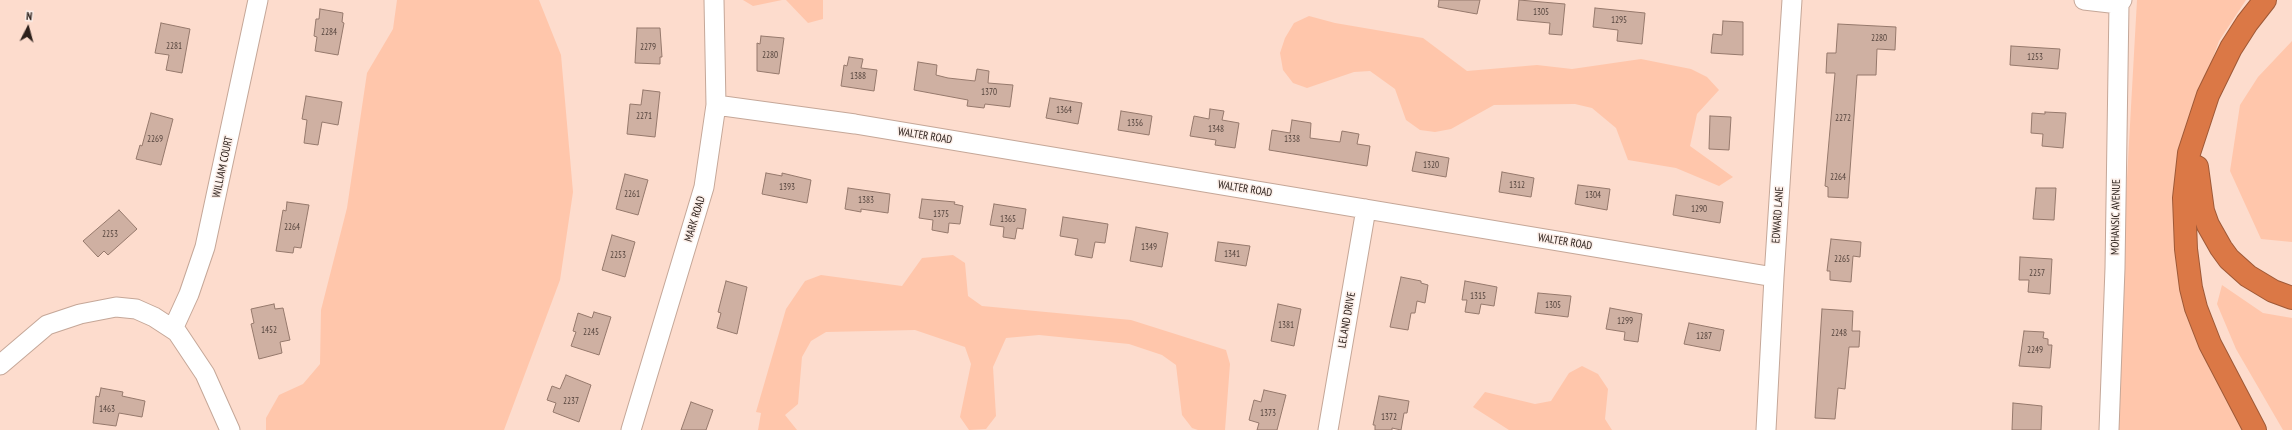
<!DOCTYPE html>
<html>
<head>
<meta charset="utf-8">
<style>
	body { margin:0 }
	#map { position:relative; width:2292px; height:430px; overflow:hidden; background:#fddccd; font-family:"PT Sans Narrow",sans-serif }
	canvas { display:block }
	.north { position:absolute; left:8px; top:8px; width:40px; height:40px; -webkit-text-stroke:3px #fbeee8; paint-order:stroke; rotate:6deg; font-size:11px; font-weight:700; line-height:16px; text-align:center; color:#2c201b }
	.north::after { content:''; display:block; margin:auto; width:14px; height:18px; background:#2c201b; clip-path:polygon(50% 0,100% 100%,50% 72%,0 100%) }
</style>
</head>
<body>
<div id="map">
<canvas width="2292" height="430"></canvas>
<div class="north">N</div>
</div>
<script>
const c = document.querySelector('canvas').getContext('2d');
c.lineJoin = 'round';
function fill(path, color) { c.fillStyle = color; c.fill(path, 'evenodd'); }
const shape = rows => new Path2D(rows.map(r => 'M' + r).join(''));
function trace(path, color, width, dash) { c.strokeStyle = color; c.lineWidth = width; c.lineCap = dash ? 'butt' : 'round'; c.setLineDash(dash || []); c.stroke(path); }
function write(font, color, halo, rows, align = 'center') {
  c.font = font + ' "PT Sans Narrow",sans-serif'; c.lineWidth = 3; c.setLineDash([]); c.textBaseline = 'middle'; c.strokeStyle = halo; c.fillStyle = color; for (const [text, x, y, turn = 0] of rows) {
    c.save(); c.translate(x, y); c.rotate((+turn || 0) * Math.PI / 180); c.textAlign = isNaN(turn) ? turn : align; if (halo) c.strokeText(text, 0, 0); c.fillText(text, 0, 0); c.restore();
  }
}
fill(shape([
	[397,0,539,0,561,55,573,192,560,280,504,430,266,430,266,418,279,395,303,384,320,364,321,310,347,208,367,73,393,29],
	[743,0,782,0,753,6],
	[786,0,823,0,823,19,808,23],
	[2137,0,2246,0,2219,41,2187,130,2176,236,2243,430,2116,430,2120,303],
	[1309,16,1335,23,1423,38,1467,71,1537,65,1572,69,1641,59,1691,69,1707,77,1719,90,1697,114,1690,146,1733,177,1719,186,1676,168,1628,160,1616,128,1592,108,1575,104,1494,105,1451,129,1435,132,1420,130,1406,120,1395,89,1370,71,1354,72,1307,88,1293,83,1283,70,1280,53,1285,38,1294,23],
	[2292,41,2292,242,2261,239,2230,171,2240,105,2258,77],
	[953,255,965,263,968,296,982,306,1131,320,1226,350,1230,364,1225,430,1198,430,1192,428,1182,415,1176,365,1162,355,1129,344,1039,335,1006,338,993,367,996,416,986,429,969,430,960,417,971,364,965,347,915,330,826,332,811,341,802,357,798,404,785,415,797,430,758,430,761,413,756,412,786,309,805,281,821,275,902,286,922,258],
	[2222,285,2263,313,2292,318,2292,430,2283,430,2236,349,2217,304],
	[1582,366,1598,374,1608,389,1605,419,1612,430,1509,430,1473,407,1485,392,1535,404,1551,401,1569,373]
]), '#ffc6ab');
const building = shape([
	[1439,0,1480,0,1477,14,1438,7,1439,0],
	[1519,0,1565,4,1562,35,1549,34,1550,23,1517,20,1519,0],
	[1595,8,1645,13,1642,44,1617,41,1618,30,1593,27,1595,8],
	[320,9,343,13,342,22,344,23,338,55,315,51,317,37,314,36,316,19,319,19,320,9],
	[1723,21,1743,22,1743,55,1711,53,1713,34,1722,35,1723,21],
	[161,23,190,29,182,73,166,70,169,55,155,53,161,23],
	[1838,24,1896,27,1895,50,1877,49,1876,75,1857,75,1848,198,1828,197,1828,187,1825,186,1835,73,1826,73,1827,53,1836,53,1838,24],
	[637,28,660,28,662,57,660,57,660,64,635,63,637,28],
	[761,36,784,38,779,74,757,71,757,43,760,44,761,36],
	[2011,46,2060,49,2058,69,2010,65,2011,46],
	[849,57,863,59,861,68,877,70,874,91,841,86,844,65,847,66,849,57],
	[918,62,937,65,936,75,948,78,975,81,977,69,989,71,988,83,1013,85,1010,107,985,104,984,108,967,106,968,100,914,90,918,62],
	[643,90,660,92,655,137,627,134,630,104,641,105,643,90],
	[306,96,342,102,338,125,322,122,318,145,304,143,307,120,302,119,306,96],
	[1050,98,1082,103,1078,124,1046,118,1050,98],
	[1210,109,1224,111,1222,120,1239,123,1235,148,1215,145,1216,140,1190,136,1194,116,1209,119,1210,109],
	[1121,111,1152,116,1149,135,1118,130,1121,111],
	[2045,112,2066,113,2063,148,2042,146,2043,134,2031,133,2032,113,2045,114,2045,112],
	[151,113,173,119,161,165,136,159,140,145,142,146,151,113],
	[1710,116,1731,117,1729,150,1709,149,1710,116],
	[1292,120,1311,123,1310,138,1340,142,1342,131,1359,134,1357,144,1370,146,1367,166,1269,150,1272,130,1290,133,1292,120],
	[1416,152,1449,158,1446,177,1412,171,1416,152],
	[1502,172,1534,178,1531,197,1499,192,1502,172],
	[766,173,782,176,782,173,811,180,807,203,762,194,766,173],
	[625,174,648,180,638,215,616,209,625,174],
	[1578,185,1610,189,1607,210,1575,204,1578,185],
	[848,188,890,194,888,213,861,209,861,212,845,209,848,188],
	[2036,188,2056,188,2054,220,2033,219,2036,188],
	[1676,195,1723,202,1720,223,1673,215,1676,195],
	[922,199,955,202,954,204,963,206,960,224,949,223,948,233,932,230,933,220,919,218,922,199],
	[287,202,309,205,301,248,294,247,293,253,276,251,283,210,286,211,287,202],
	[994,204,1026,209,1023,229,1017,228,1015,239,1003,237,1004,227,990,225,994,204],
	[119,210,137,229,108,255,104,251,98,257,83,241,119,210],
	[1063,217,1108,224,1105,243,1095,242,1092,258,1075,255,1078,239,1060,236,1063,217],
	[1136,227,1168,233,1162,267,1130,261,1136,227],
	[612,235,635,242,625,277,602,270,612,235],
	[1831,239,1861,242,1860,257,1853,256,1851,282,1830,280,1830,271,1827,271,1831,239],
	[1218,242,1250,246,1246,266,1215,261,1218,242],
	[2020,257,2052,259,2050,294,2028,292,2029,280,2019,280,2020,257],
	[1401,277,1421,281,1421,283,1428,285,1425,303,1417,301,1415,313,1411,313,1408,330,1390,327,1401,277],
	[726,281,747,287,737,334,717,328,721,313,718,312,726,281],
	[1465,281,1497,287,1494,306,1481,304,1479,314,1465,312,1467,300,1462,300,1465,281],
	[1538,293,1571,296,1568,317,1535,313,1538,293],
	[274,304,275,309,283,308,290,340,280,342,282,353,259,359,251,324,254,323,251,309,274,304],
	[1278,304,1301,309,1294,346,1271,341,1278,304],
	[1610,308,1642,314,1638,342,1624,340,1625,332,1606,329,1610,308],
	[1822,309,1853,311,1852,331,1860,331,1859,347,1849,347,1845,389,1838,388,1835,419,1815,418,1822,309],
	[594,312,611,317,599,355,571,346,576,332,573,331,578,313,592,318,594,312],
	[1689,323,1724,330,1720,351,1684,344,1689,323],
	[2024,331,2044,332,2043,338,2048,339,2048,345,2052,345,2050,368,2019,366,2024,331],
	[566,375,591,385,579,422,553,412,556,403,547,400,552,386,560,389,566,375],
	[101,388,123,392,122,396,145,401,142,417,119,413,116,426,93,423,96,396,99,397,101,388],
	[1264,390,1286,395,1277,430,1257,430,1259,423,1249,420,1254,400,1261,402,1264,390],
	[1379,396,1409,401,1407,413,1404,413,1401,430,1392,428,1392,430,1375,430,1375,425,1373,425,1379,396],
	[691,402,713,410,706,430,681,430,691,402],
	[2013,403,2042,406,2041,430,2012,430,2013,403]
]);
fill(building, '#cfb0a2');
trace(building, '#96796c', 1);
const minor = shape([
	[2084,0,2119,4,2122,0],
	[716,105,855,124,1774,277],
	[173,329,189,294,205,247,258,0],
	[0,365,47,325,80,314,116,307,136,309,154,317,177,332,205,374,230,430],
	[631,430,704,187,716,105,714,0],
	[1328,430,1366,209],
	[1766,430,1774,277,1792,0],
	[2109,430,2115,268,2119,4,2118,0]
]);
const motorway = shape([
	[2197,167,2203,211,2208,225,2221,248,2229,259,2248,276,2273,291,2292,298],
	[2255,430,2210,344,2196,308,2191,288,2186,249,2184,198,2189,153,2208,95,2231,48,2247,23,2265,0]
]);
trace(minor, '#c5a798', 21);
trace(motorway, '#9e5937', 24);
trace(minor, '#fff', 19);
trace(motorway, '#db7846', 22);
write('9px', '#55443d', null, [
	["1305",1541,12],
	["1295",1619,20],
	["2284",329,32],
	["2280",1879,38],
	["2281",174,46],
	["2279",648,47],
	["2280",770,55],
	["1253",2035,57],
	["1388",858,76],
	["1370",989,92],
	["1364",1064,110],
	["2271",644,116],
	["2272",1843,118],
	["1356",1135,123],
	["1348",1216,129],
	["2269",155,139],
	["1338",1292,139],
	["1320",1431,165],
	["2264",1838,177],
	["1312",1517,185],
	["1393",787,187],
	["2261",632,194],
	["1304",1593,195],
	["1383",866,200],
	["1290",1699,209],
	["1375",941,214],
	["1365",1008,219],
	["2264",292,227],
	["2253",110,234],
	["1349",1149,247],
	["1341",1232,254],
	["2253",618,255],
	["2265",1842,259],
	["2257",2037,273],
	["1315",1478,296],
	["1305",1553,305],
	["1299",1625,321],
	["1381",1286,325],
	["1452",269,330],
	["2245",591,332],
	["2248",1839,333],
	["1287",1704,336],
	["2249",2035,350],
	["2237",571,401],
	["1463",107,409],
	["1373",1268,413],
	["1372",1389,417]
]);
write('11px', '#2c201b', '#fbeee8', [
	["WALTER ROAD",925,136,9],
	["WILLIAM COURT",223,167,-78],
	["WALTER ROAD",1245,189,9],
	["EDWARD LANE",1778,215,-86],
	["MOHANSIC AVENUE",2116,217,-89],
	["MARK ROAD",695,219,-73],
	["WALTER ROAD",1565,242,9],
	["LELAND DRIVE",1347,320,-80]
]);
</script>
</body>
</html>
